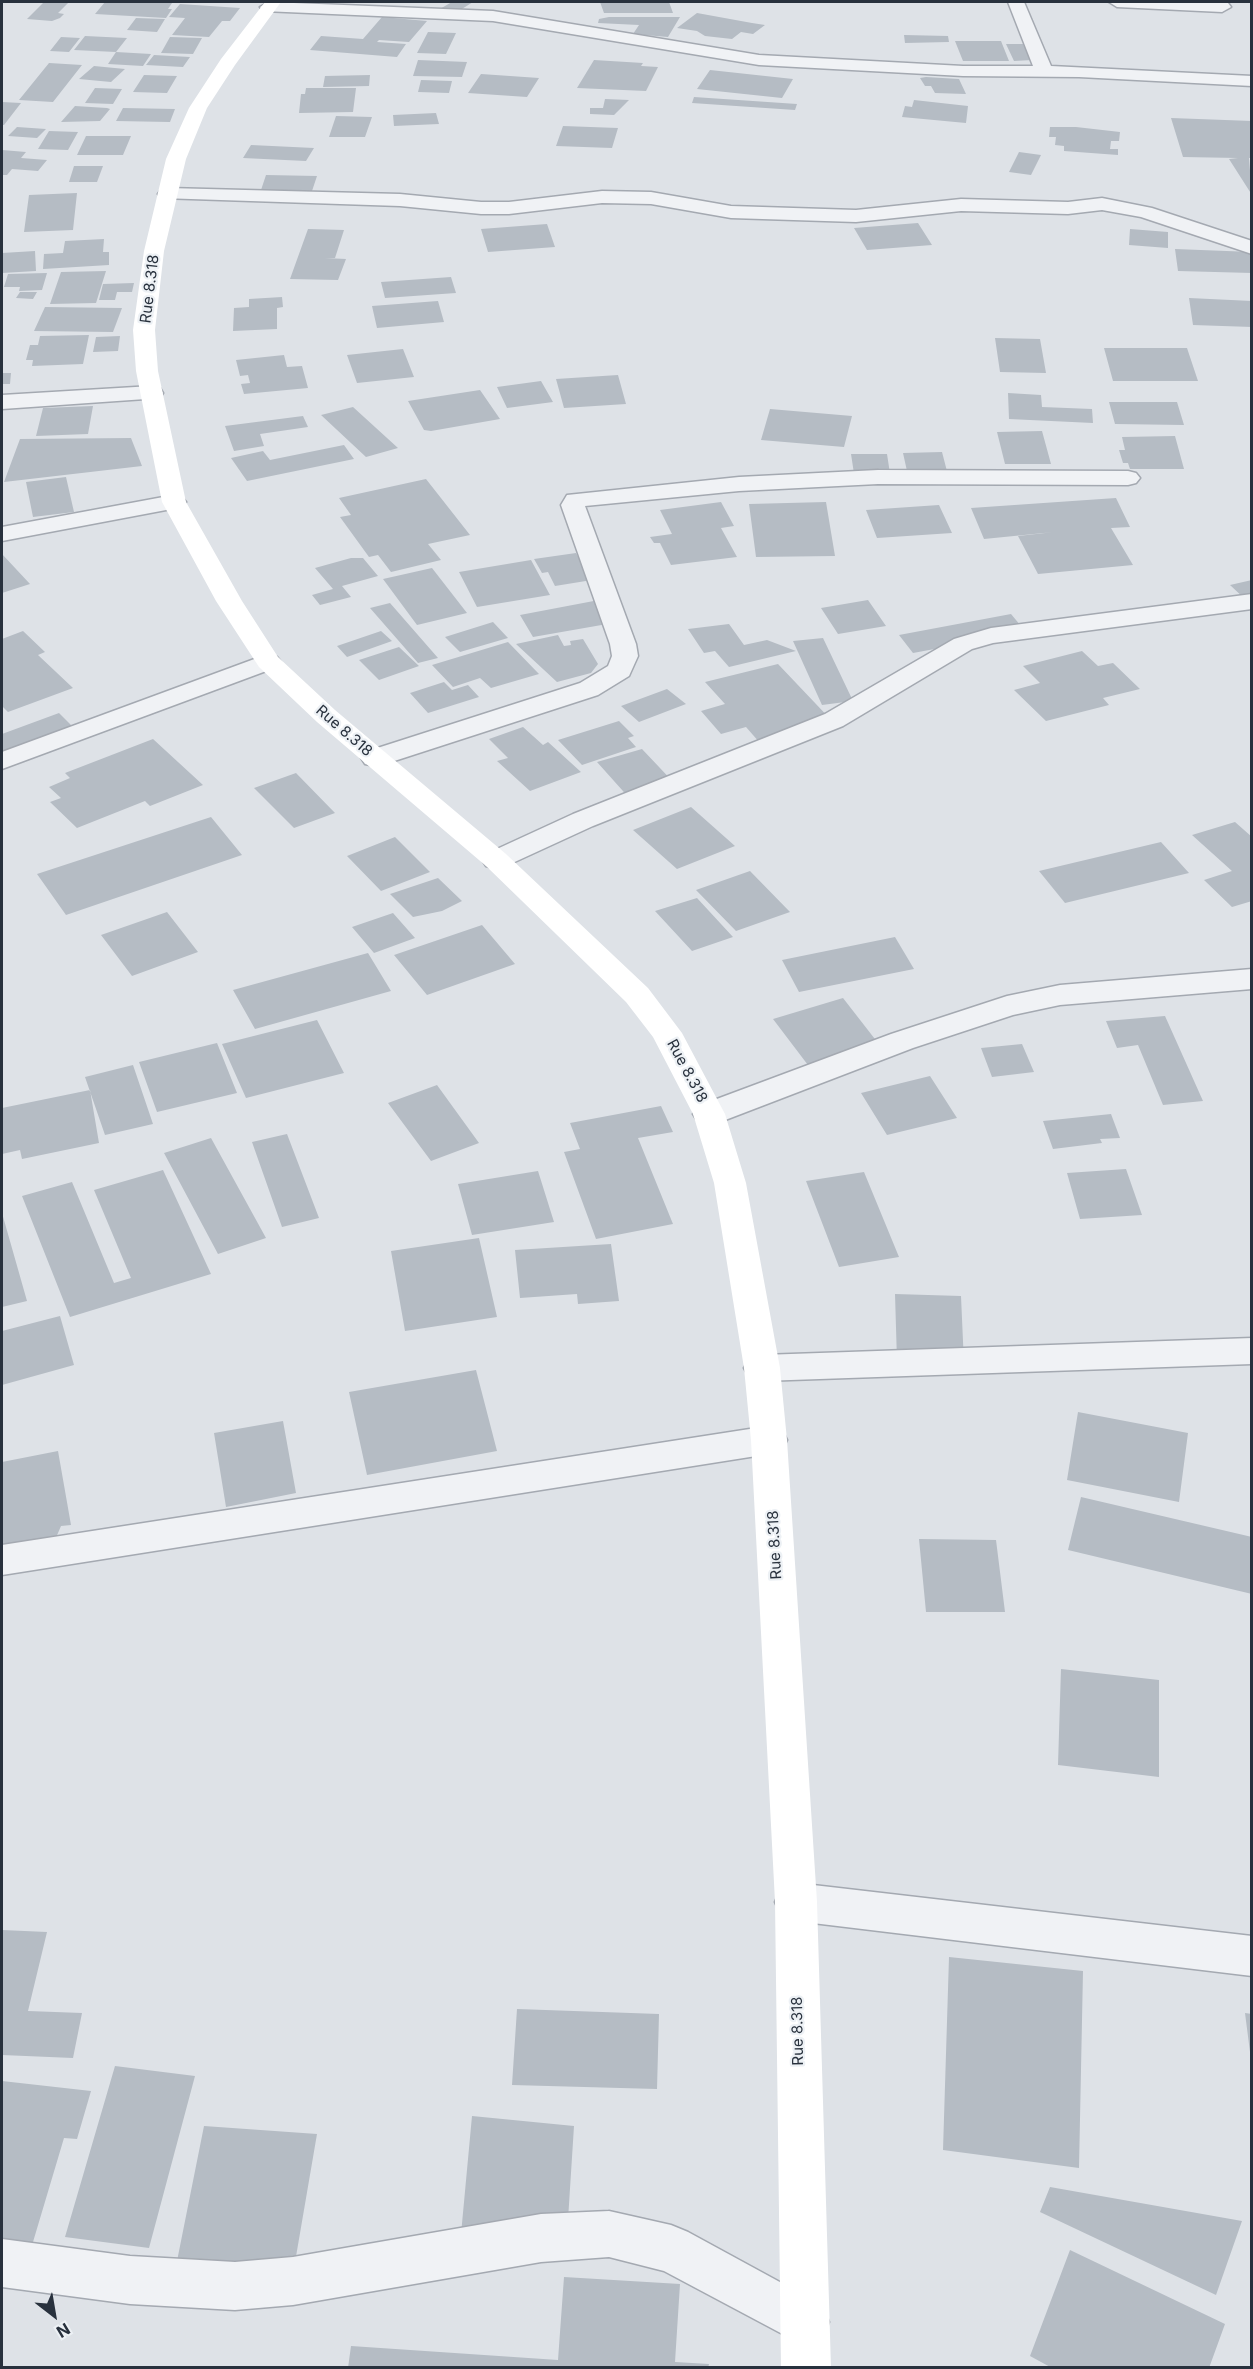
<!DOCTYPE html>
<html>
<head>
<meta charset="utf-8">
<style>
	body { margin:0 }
	#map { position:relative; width:1253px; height:2369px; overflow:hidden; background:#dee2e7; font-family:Inter,sans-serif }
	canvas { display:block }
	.frame { position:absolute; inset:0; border:3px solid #28313d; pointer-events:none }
	.north { position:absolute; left:24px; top:2285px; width:60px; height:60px; -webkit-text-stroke:4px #edf1f5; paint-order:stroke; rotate:149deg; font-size:16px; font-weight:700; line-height:24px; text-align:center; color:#28313d }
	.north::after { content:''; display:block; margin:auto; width:21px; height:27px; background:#28313d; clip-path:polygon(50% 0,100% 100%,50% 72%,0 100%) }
</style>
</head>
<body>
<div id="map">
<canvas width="1253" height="2369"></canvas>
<div class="frame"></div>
<div class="north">N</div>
</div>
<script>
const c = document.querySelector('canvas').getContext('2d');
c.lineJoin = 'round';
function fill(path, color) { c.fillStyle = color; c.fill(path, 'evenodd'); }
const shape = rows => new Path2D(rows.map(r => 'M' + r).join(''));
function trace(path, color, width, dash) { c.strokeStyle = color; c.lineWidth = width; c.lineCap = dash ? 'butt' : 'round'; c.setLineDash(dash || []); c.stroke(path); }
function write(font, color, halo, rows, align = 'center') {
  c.font = font + ' Inter,sans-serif'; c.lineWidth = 4.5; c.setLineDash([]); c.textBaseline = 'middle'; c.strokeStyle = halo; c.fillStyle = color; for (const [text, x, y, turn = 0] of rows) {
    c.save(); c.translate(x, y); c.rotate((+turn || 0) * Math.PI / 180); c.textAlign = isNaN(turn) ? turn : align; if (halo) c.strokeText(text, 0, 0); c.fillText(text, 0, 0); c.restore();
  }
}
fill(shape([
	[44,2,69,2,58,13,64,14,60,18,52,21,27,19],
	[105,2,172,3,168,9,172,9,166,18,95,14],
	[452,2,473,2,457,12,438,10],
	[600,2,669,2,673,13,604,13],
	[180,4,240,8,230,21,222,21,209,37,172,35,185,18,169,17],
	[697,13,752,23,765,25,753,34,741,32,732,39,705,36,697,31,677,28],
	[382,17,427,21,409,42,379,40,377,42,406,44,397,57,310,50,321,36,363,39],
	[609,17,680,17,668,37,633,34,639,25,598,23,599,19],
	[136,18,165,19,157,32,127,30],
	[428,32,456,33,446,54,417,53],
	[904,35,948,36,949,42,905,43],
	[85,36,127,38,116,52,74,50],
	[61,37,80,38,69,52,50,51],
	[170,37,202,38,193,54,161,53],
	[955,41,1001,41,1009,61,963,61],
	[1006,44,1023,44,1032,60,1014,61],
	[116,52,151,54,143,66,108,64],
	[154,55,190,57,183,67,146,65],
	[418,60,467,62,462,77,413,76],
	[594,60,643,63,641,66,658,67,646,91,577,88],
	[49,63,82,65,53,102,19,100],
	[94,66,125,69,111,82,79,79],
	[710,70,793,79,782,98,697,89],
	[481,74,539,78,527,97,468,93],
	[144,75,177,76,167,93,133,92],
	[370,75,369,86,323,87,325,76],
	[926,77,959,79,966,94,935,93,931,86,925,86,920,78],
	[421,80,452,81,449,93,418,92],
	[95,88,122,89,113,104,85,103],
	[306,88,356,88,353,112,299,113,301,94,305,94],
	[694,97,797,104,795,110,692,103],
	[605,99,629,100,614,115,590,114,590,108,603,108],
	[914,100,968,106,966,123,902,117,905,106,912,107],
	[2,102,21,103,4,125,2,125],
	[75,106,107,108,110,109,100,121,61,122],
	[123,108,175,109,170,122,116,121],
	[436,113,439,124,394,126,393,115],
	[336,116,372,117,365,137,329,137],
	[1171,118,1252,121,1252,158,1249,158,1252,195,1229,159,1238,158,1183,157],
	[563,126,618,128,612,148,556,146],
	[17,127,46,129,37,138,8,136],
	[1050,127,1076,127,1120,132,1119,141,1111,141,1110,149,1118,149,1118,155,1064,151,1064,146,1055,145,1056,137,1049,137],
	[49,131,78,132,68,150,38,149],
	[86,136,131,136,123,155,77,155],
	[251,145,314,148,306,161,243,158],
	[2,150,26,152,21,158,47,160,38,171,12,169,7,175,2,175],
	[1019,152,1041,155,1031,175,1009,172],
	[74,166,103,166,97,182,69,182],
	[266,175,317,176,312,191,261,190],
	[77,193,73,230,24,232,29,195],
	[918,223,932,245,867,250,854,228],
	[547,224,555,247,488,252,481,229],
	[308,229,344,230,335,258,325,258,346,259,338,280,290,279],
	[1130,229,1168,232,1168,248,1129,245],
	[104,239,103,252,109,252,109,265,43,269,44,254,63,253,65,241],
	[1175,249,1252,252,1252,273,1178,271],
	[35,251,36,271,2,273,2,253],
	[106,271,96,303,50,304,61,272],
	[47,273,42,290,19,291,20,287,4,287,8,274],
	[451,277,456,293,385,298,381,282],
	[134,283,132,292,117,292,115,300,99,300,103,284],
	[20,292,37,292,33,299,16,298],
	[282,297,283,307,277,308,277,329,233,331,234,308,249,307,249,299],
	[1189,298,1252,301,1252,327,1193,325],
	[438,301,444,322,377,328,372,306],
	[45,307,122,308,113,332,34,331],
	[89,335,83,364,32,366,33,360,26,360,30,345,38,345,40,336],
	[120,336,118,351,93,352,96,337],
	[995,338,1040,339,1046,373,1000,372],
	[1104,348,1187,348,1198,381,1113,381],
	[403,349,414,377,357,383,347,355],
	[284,355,287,367,302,366,308,388,244,394,241,384,250,383,248,375,240,376,236,360],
	[2,373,11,373,10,384,2,384],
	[618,375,626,404,564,408,556,379],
	[541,381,553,402,507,408,497,387],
	[480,390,500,419,431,431,424,430,408,401],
	[1008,393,1041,395,1042,407,1092,409,1093,423,1009,419],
	[1109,402,1177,402,1184,425,1115,424],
	[93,406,88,434,36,436,43,408],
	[353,407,398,448,366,457,321,415],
	[770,409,852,416,844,447,761,440],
	[303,416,308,427,260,434,264,446,234,451,225,426],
	[1042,431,1051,464,1005,464,997,432],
	[1175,436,1184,469,1130,469,1128,463,1123,463,1119,450,1125,450,1122,437],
	[131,438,142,466,4,482,20,439],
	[344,445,354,459,247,481,231,458,263,451,270,460],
	[942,452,949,479,909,480,903,453],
	[851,454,887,454,891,480,855,480],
	[66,477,74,512,33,517,26,482],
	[426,479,470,535,428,544,441,560,391,572,378,555,369,557,340,517,351,515,339,498],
	[1116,498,1130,527,1111,528,1133,565,1038,574,1018,536,1054,532,984,539,971,508],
	[721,502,734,526,721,528,737,557,671,565,660,543,654,543,650,537,672,534,660,510],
	[826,502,835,556,756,557,749,504],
	[939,505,952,533,877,538,866,510],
	[576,553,592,580,555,586,548,572,542,573,534,559],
	[2,554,30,584,2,593],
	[351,558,363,558,378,576,342,586,351,597,320,605,312,595,333,589,315,568],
	[531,560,550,595,477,607,459,572],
	[432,568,467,613,417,625,383,579],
	[1252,580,1252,599,1246,600,1230,585],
	[599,600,613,623,533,637,520,615],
	[868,600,886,626,838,634,821,608],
	[390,603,438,658,418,663,370,608],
	[1011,614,1026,632,913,653,899,635],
	[493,622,508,638,460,652,445,637],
	[729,624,744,645,767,640,796,651,729,667,715,651,704,653,688,629],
	[23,631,45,652,38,655,73,688,8,712,2,706,2,639],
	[381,631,392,641,347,657,337,646],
	[558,635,564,646,571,645,570,641,583,639,598,664,591,673,557,682,516,644],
	[823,638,853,701,822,705,793,641],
	[508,642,539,674,491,688,480,678,453,687,432,665],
	[399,647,419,666,379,680,359,660],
	[1082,651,1098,666,1113,663,1140,689,1103,698,1109,705,1046,721,1014,690,1040,683,1023,666],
	[778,664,834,723,760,743,746,727,721,734,701,711,725,704,705,682],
	[444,682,452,690,468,685,479,697,428,713,410,693],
	[667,689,686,704,639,722,621,706],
	[59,713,85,739,9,767,2,759,2,734],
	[619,721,634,736,628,738,636,747,582,765,558,740],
	[523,727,543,745,548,742,581,772,530,791,497,761,508,758,489,739],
	[153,739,203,785,150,806,145,801,77,828,50,802,61,798,49,787,70,778,65,773],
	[642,749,677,786,631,800,597,762],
	[296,773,335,813,294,828,254,788],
	[691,807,735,846,677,869,633,830],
	[211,817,242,855,66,915,37,874],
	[1235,822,1252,837,1252,901,1232,907,1204,880,1232,871,1192,835],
	[395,837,430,872,381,891,347,856],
	[1161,842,1189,873,1065,903,1039,871],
	[750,871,790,912,736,931,696,890],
	[438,878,462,901,442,911,413,917,390,894],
	[697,898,733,937,692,951,655,911],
	[167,912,198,952,132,976,101,935],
	[393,913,415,938,374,953,352,927],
	[482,925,515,964,427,995,394,955],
	[895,937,914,969,799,992,782,960],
	[368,953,391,991,255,1029,233,990],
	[843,998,885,1052,814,1073,773,1019],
	[1165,1016,1203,1101,1163,1105,1138,1045,1117,1048,1106,1021],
	[317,1020,344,1073,246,1098,222,1044],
	[217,1043,237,1093,157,1112,139,1062],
	[1022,1044,1034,1072,992,1077,981,1048],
	[133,1065,153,1124,105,1135,85,1077],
	[930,1076,957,1118,887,1135,861,1093],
	[437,1085,479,1143,431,1161,388,1103],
	[90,1090,99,1143,22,1159,20,1150,2,1154,2,1108],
	[661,1106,673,1132,638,1138,673,1224,596,1239,564,1152,580,1149,570,1123],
	[1111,1114,1120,1138,1100,1139,1102,1143,1053,1149,1043,1121],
	[287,1134,319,1218,282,1227,252,1142],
	[211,1138,266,1238,218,1254,164,1153],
	[1126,1169,1142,1215,1080,1219,1067,1173],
	[163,1170,211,1274,70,1317,22,1196,72,1182,114,1283,131,1278,94,1190],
	[538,1171,554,1222,472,1235,458,1184],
	[864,1172,899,1257,839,1267,806,1181],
	[2,1213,27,1301,2,1307],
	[479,1238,497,1317,405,1331,391,1251],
	[611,1244,619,1301,578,1304,577,1294,520,1298,515,1250],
	[895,1294,961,1296,964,1364,897,1361],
	[60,1316,74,1365,2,1385,2,1331],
	[476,1370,497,1451,367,1475,349,1392],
	[1078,1412,1188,1433,1179,1502,1067,1480],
	[283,1421,296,1493,226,1507,214,1433],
	[58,1451,71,1525,61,1526,55,1540,2,1551,2,1462],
	[1081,1497,1252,1537,1252,1594,1068,1550],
	[919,1539,996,1540,1005,1612,926,1612],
	[1061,1669,1159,1680,1159,1777,1058,1765],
	[2,1930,47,1932,28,2011,82,2013,73,2058,2,2055],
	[949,1957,1083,1971,1079,2168,943,2150],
	[517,2009,659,2014,657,2089,512,2085],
	[1245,2013,1252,2014,1252,2051,1250,2052],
	[115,2066,195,2076,149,2248,65,2237],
	[2,2081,91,2091,77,2139,64,2138,30,2252,2,2249],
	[472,2116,574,2126,566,2251,460,2245],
	[204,2126,317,2134,293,2274,176,2266],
	[1050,2187,1242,2221,1216,2295,1040,2212],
	[1070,2250,1225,2324,1209,2368,1052,2368,1030,2356],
	[564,2277,680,2284,675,2362,709,2364,708,2368,348,2368,351,2346,558,2360]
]), '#b5bcc4');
const street = shape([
	[269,2,493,11,759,55,963,66,1033,66,1008,2,1024,2,1051,66,1252,76,1252,86,1079,77,963,76,759,65,493,21,263,11,260,7,269,2],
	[1109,2,1214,2,1228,3,1231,7,1222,12,1117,7,1109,2],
	[168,188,400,194,481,202,509,202,602,191,651,192,731,206,856,210,961,199,1068,202,1102,198,1152,208,1252,241,1252,254,1141,217,1102,210,1068,214,961,211,856,222,731,218,651,204,602,203,509,214,481,214,400,206,161,198,158,194,161,190,168,188],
	[152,386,160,388,163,393,160,398,2,409,2,395,152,386],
	[878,470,1128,471,1136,473,1140,478,1136,483,1128,485,878,484,739,491,585,506,636,644,638,656,629,676,598,695,385,764,375,766,365,764,361,758,365,752,580,683,608,666,612,656,610,644,561,505,567,495,739,477,878,470],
	[174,495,182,497,186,502,182,507,2,541,2,527,174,495],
	[1252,594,1252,609,993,643,972,649,843,726,593,826,506,866,496,869,486,866,482,860,486,854,573,814,825,714,954,639,991,628,1252,594],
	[268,654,277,657,281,662,277,667,2,769,2,752,268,654],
	[1252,969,1252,989,1060,1005,1013,1015,913,1048,720,1122,709,1125,698,1122,693,1114,698,1106,891,1034,1007,996,1060,985,1252,969],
	[1252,1338,1252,1364,762,1381,749,1377,744,1368,749,1359,762,1355,1252,1338],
	[769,1426,782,1430,787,1440,782,1450,769,1454,2,1575,2,1545,769,1426],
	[796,1883,1252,1936,1252,1976,796,1921,781,1916,775,1902,781,1888,796,1883],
	[609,2211,671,2225,688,2232,822,2305,829,2322,822,2339,805,2346,664,2271,609,2257,541,2262,293,2305,235,2310,130,2304,2,2287,2,2239,130,2256,235,2262,293,2257,541,2214,609,2211]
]);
trace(street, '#a4a9b1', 3);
fill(street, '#f0f2f5');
fill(shape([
	[265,2,281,2,235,65,207,108,186,159,164,251,155,330,158,371,186,502,242,601,278,657,335,710,506,854,648,988,682,1033,725,1114,746,1183,780,1368,787,1440,817,1902,831,2368,781,2368,775,1902,751,1440,744,1368,714,1183,693,1114,653,1037,626,1002,486,866,317,722,259,667,216,601,162,502,136,371,133,330,144,251,166,159,189,108,221,59,265,2]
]), '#fff');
write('15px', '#28313d', '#edf1f5', [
	["Rue 8.318",150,289,-83],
	["Rue 8.318",344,731,41],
	["Rue 8.318",687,1071,62],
	["Rue 8.318",775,1545,-93],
	["Rue 8.318",798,2031,-91]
]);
</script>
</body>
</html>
